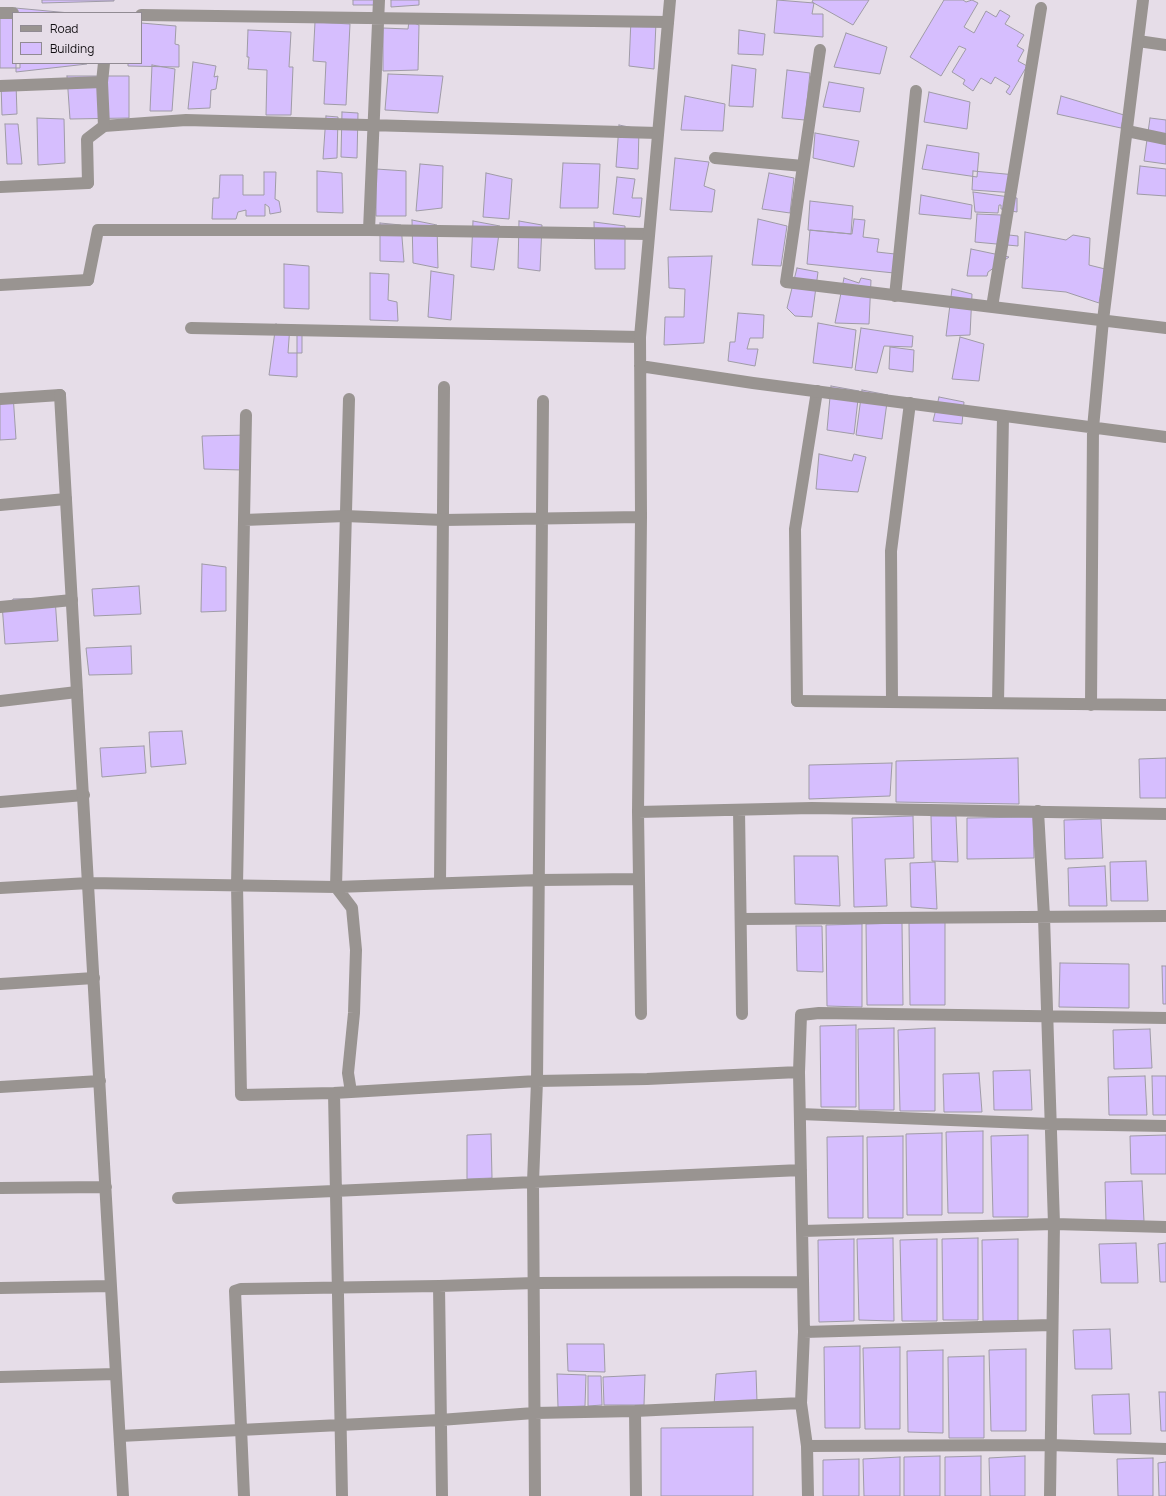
<!DOCTYPE html>
<html>
<head>
<meta charset="utf-8">
<style>
	body { margin:0 }
	#map { position:relative; width:1166px; height:1496px; overflow:hidden; background:#e6dde8; font-family:Manrope,sans-serif }
	canvas { display:block }
	.legend { position:absolute; left:12px; top:12px; width:130px; height:52px; box-sizing:border-box; background:#e6dde8; border:1px solid #918b93; margin:0; padding:5px 7px; list-style:none; font-size:12px; color:#120f13 }
	.legend li { display:flex; align-items:center; gap:8px; height:20px }
	.legend b { width:20px; border:1px solid #918b93 }
</style>
</head>
<body>
<div id="map">
<canvas width="1166" height="1496"></canvas>
<ul class="legend">
<li><b style="height:5px;background:#999491"></b>Road</li>
<li><b style="height:11px;background:#d6befe"></b>Building</li>
</ul>
</div>
<script>
const c = document.querySelector('canvas').getContext('2d');
c.lineJoin = 'round';
function fill(path, color) { c.fillStyle = color; c.fill(path, 'evenodd'); }
const shape = rows => new Path2D(rows.map(r => 'M' + r).join(''));
function trace(path, color, width, dash) { c.strokeStyle = color; c.lineWidth = width; c.lineCap = dash ? 'butt' : 'round'; c.setLineDash(dash || []); c.stroke(path); }
const building = shape([
	[42,0,114,0,114,1,42,3,42,0],
	[353,0,379,0,379,5,353,5,353,0],
	[391,0,419,0,419,5,391,7,391,0],
	[777,0,814,3,812,14,823,14,823,37,774,33,777,0],
	[813,0,869,0,853,25,812,2,813,0],
	[944,0,963,0,966,2,972,0,978,3,964,27,974,33,986,11,996,17,1000,10,1010,16,1005,24,1024,35,1017,46,1024,50,1018,61,1027,66,1010,95,1006,92,1010,86,995,77,991,84,981,78,973,91,963,84,965,80,952,72,966,49,959,46,941,76,910,57,944,0],
	[15,8,70,13,15,13,15,8],
	[13,13,13,63,20,63,20,68,0,68,0,14,13,13],
	[631,19,656,22,654,69,629,66,631,19],
	[409,21,419,25,418,70,383,71,383,28,408,29,409,21],
	[315,22,350,24,346,105,324,104,326,62,313,61,315,22],
	[141,23,176,26,175,44,179,45,179,67,128,66,128,63,141,63,141,23],
	[248,30,291,32,289,67,293,67,291,115,266,115,267,70,248,69,249,57,247,57,248,30],
	[739,30,765,34,763,55,738,54,739,30],
	[846,33,887,47,880,74,834,67,846,33],
	[193,62,216,66,214,77,218,76,216,89,211,90,210,108,188,109,193,62],
	[16,63,87,63,87,64,16,72,16,63],
	[152,65,175,69,172,111,150,111,152,65],
	[732,65,756,69,753,107,729,106,732,65],
	[787,70,810,73,805,120,782,118,787,70],
	[388,74,443,76,438,113,385,110,388,74],
	[67,76,129,76,129,118,70,119,67,76],
	[829,82,864,88,860,112,823,107,829,82],
	[1,83,16,83,17,114,2,115,1,83],
	[929,92,970,102,967,129,924,122,929,92],
	[685,96,725,104,723,131,681,130,685,96],
	[1061,96,1124,115,1121,128,1057,114,1061,96],
	[342,112,358,113,357,158,341,157,342,112],
	[326,116,338,117,337,158,323,159,326,116],
	[37,118,64,119,65,163,38,165,37,118],
	[1150,118,1166,120,1166,164,1144,161,1150,118],
	[5,124,18,124,22,164,7,164,5,124],
	[619,125,639,129,638,169,616,167,619,125],
	[815,133,859,141,854,167,813,158,815,133],
	[927,145,979,153,977,177,922,169,927,145],
	[675,158,709,162,704,186,715,190,712,212,670,210,675,158],
	[563,163,600,164,598,208,560,208,563,163],
	[420,164,443,166,442,208,416,211,420,164],
	[1140,166,1166,169,1166,196,1137,194,1140,166],
	[376,169,406,171,406,216,376,216,376,169],
	[317,171,342,173,343,213,317,212,317,171],
	[973,171,1016,175,1016,193,972,190,973,171],
	[264,172,276,172,275,199,279,201,281,212,270,214,269,207,265,204,265,216,246,216,246,210,238,212,236,219,212,219,213,198,219,198,220,175,243,175,243,195,264,195,264,172],
	[486,173,512,179,509,219,483,217,486,173],
	[769,173,794,178,790,213,762,209,769,173],
	[617,177,635,179,632,198,642,198,640,217,613,214,617,177],
	[973,192,1017,198,1017,212,1001,209,1001,205,999,205,998,213,975,212,973,192],
	[921,195,972,205,971,219,919,214,921,195],
	[810,201,853,206,851,234,808,230,810,201],
	[977,214,1001,215,1000,234,1018,236,1018,246,975,242,977,214],
	[758,219,787,226,781,266,752,265,758,219],
	[854,219,865,220,863,237,879,239,877,252,895,254,894,273,807,264,810,230,852,234,854,219],
	[412,220,437,225,438,268,413,263,412,220],
	[473,221,500,226,494,270,471,267,473,221],
	[519,221,542,225,540,271,518,268,519,221],
	[594,222,625,226,625,269,595,269,594,222],
	[380,223,401,225,404,262,380,261,380,223],
	[1025,232,1066,240,1073,235,1090,238,1089,265,1105,269,1099,303,1066,292,1022,288,1025,232],
	[971,249,1009,257,988,272,987,276,967,276,971,249],
	[712,256,704,343,664,345,665,317,684,317,685,289,669,288,668,257,712,256],
	[284,264,309,266,309,309,284,308,284,264],
	[797,268,818,272,812,317,795,316,787,308,797,268],
	[431,271,454,275,451,320,428,317,431,271],
	[370,273,389,274,388,300,397,302,398,321,370,320,370,273],
	[844,278,859,283,861,278,871,280,869,324,835,323,844,278],
	[952,289,972,294,970,335,946,336,952,289],
	[738,313,764,315,763,338,750,338,747,349,758,349,755,366,728,361,730,342,735,342,738,313],
	[818,323,856,330,852,368,813,363,818,323],
	[276,324,297,333,297,377,269,375,276,324],
	[290,325,302,326,302,353,288,353,290,325],
	[861,328,913,336,912,347,884,346,877,373,855,370,861,328],
	[960,337,984,344,979,381,952,379,960,337],
	[890,347,914,350,913,372,889,369,890,347],
	[831,386,859,391,854,434,827,430,831,386],
	[862,390,888,395,882,439,856,435,862,390],
	[0,394,13,394,16,439,0,440,0,394],
	[939,397,964,402,962,424,933,421,939,397],
	[249,435,242,470,204,469,202,436,249,435],
	[819,454,852,461,854,454,866,457,858,492,816,489,819,454],
	[202,564,226,567,226,611,201,612,202,564],
	[139,586,141,614,94,616,92,589,139,586],
	[55,598,58,641,5,644,2,604,11,606,13,599,55,598],
	[131,646,132,674,89,675,86,648,131,646],
	[182,731,186,764,151,767,149,732,182,731],
	[144,746,146,773,102,777,100,748,144,746],
	[1018,758,1019,804,896,802,896,761,1018,758],
	[1166,758,1166,798,1140,798,1139,759,1166,758],
	[892,763,890,796,809,799,809,765,892,763],
	[913,816,914,858,885,859,887,906,854,907,852,818,913,816],
	[931,816,956,816,958,862,932,861,931,816],
	[1033,817,1034,858,967,859,967,818,1033,817],
	[1101,819,1103,858,1065,859,1064,820,1101,819],
	[794,856,838,856,840,906,795,904,794,856],
	[1146,861,1148,901,1111,901,1110,862,1146,861],
	[935,862,937,909,911,907,910,863,935,862],
	[1105,866,1107,906,1069,906,1068,868,1105,866],
	[945,922,945,1005,910,1005,909,923,945,922],
	[902,923,903,1005,867,1005,866,924,902,923],
	[862,924,862,1007,827,1006,826,925,862,924],
	[796,926,822,926,823,972,797,971,796,926],
	[1060,963,1129,964,1129,1008,1059,1007,1060,963],
	[1162,966,1166,966,1166,1004,1163,1004,1162,966],
	[856,1025,856,1107,821,1107,820,1026,856,1025],
	[894,1028,894,1110,859,1110,858,1029,894,1028],
	[935,1028,935,1111,900,1111,898,1030,935,1028],
	[1150,1029,1152,1068,1114,1069,1113,1030,1150,1029],
	[1030,1070,1032,1110,994,1110,993,1071,1030,1070],
	[979,1073,982,1112,944,1112,943,1074,979,1073],
	[1145,1076,1147,1115,1109,1115,1108,1077,1145,1076],
	[1152,1076,1166,1076,1166,1115,1153,1115,1152,1076],
	[983,1131,983,1213,948,1213,946,1132,983,1131],
	[942,1133,942,1215,907,1215,906,1134,942,1133],
	[491,1134,492,1178,467,1179,467,1135,491,1134],
	[1028,1135,1028,1217,993,1217,991,1136,1028,1135],
	[1166,1135,1166,1174,1131,1174,1130,1136,1166,1135],
	[863,1136,863,1218,828,1218,827,1137,863,1136],
	[903,1136,903,1218,868,1218,867,1137,903,1136],
	[1142,1181,1144,1221,1106,1221,1105,1182,1142,1181],
	[893,1238,894,1321,859,1320,857,1239,893,1238],
	[978,1238,978,1320,943,1320,942,1239,978,1238],
	[854,1239,854,1321,819,1322,818,1240,854,1239],
	[937,1239,937,1321,902,1321,900,1240,937,1239],
	[1018,1239,1018,1321,983,1321,982,1240,1018,1239],
	[1136,1243,1138,1283,1101,1283,1099,1244,1136,1243],
	[1166,1243,1166,1282,1160,1282,1158,1244,1166,1243],
	[1110,1329,1112,1369,1075,1369,1073,1330,1110,1329],
	[567,1344,604,1344,605,1372,568,1371,567,1344],
	[860,1346,860,1428,825,1428,824,1347,860,1346],
	[900,1347,900,1429,865,1429,863,1348,900,1347],
	[1026,1349,1026,1431,991,1431,989,1350,1026,1349],
	[943,1350,943,1433,908,1432,907,1351,943,1350],
	[984,1356,984,1438,949,1438,948,1357,984,1356],
	[756,1371,757,1402,714,1406,716,1374,756,1371],
	[557,1374,586,1375,585,1406,558,1407,557,1374],
	[645,1375,644,1405,604,1405,603,1377,645,1375],
	[588,1376,601,1376,602,1405,588,1406,588,1376],
	[1159,1392,1166,1392,1166,1431,1161,1431,1159,1392],
	[1129,1394,1131,1434,1094,1434,1092,1395,1129,1394],
	[753,1427,753,1496,661,1496,661,1428,753,1427],
	[940,1456,940,1496,904,1496,904,1457,940,1456],
	[981,1456,981,1496,945,1496,945,1457,981,1456],
	[1025,1456,1025,1496,990,1496,989,1458,1025,1456],
	[900,1457,900,1496,864,1496,863,1459,900,1457],
	[1153,1458,1153,1496,1118,1496,1117,1459,1153,1458],
	[859,1459,859,1496,823,1496,823,1460,859,1459],
	[1166,1462,1166,1496,1159,1496,1158,1463,1166,1462]
]);
fill(building, '#d6befe');
trace(building, '#9f9ba6', 1);
trace(shape([
	[0,13,13,13],
	[141,15,668,22],
	[1138,41,1166,45],
	[1127,131,1166,139],
	[88,183,87,139,104,126,186,120,658,133],
	[369,230,379,0],
	[88,280,98,230,369,230,649,234],
	[191,328,640,337],
	[0,399,60,395],
	[0,505,66,499],
	[0,607,72,600],
	[0,701,77,692],
	[797,701,795,529,817,391],
	[892,702,891,551,910,403],
	[998,703,1003,416],
	[0,802,84,795],
	[440,883,444,387],
	[336,887,349,399],
	[0,984,94,978]
]), '#999491', 12);
trace(shape([
	[820,50,786,282,1166,328],
	[102,82,104,63],
	[0,86,102,82,104,126],
	[715,158,803,166],
	[0,187,88,183],
	[0,285,88,280],
	[895,296,916,91],
	[992,307,1041,8],
	[640,366,753,383,1166,437],
	[60,395,123,1496],
	[246,415,237,885,241,1095,334,1093,537,1081,647,1079,799,1072],
	[244,520,345,516,443,520,641,517],
	[797,701,1166,705],
	[1091,705,1093,428,1103,320,1143,0],
	[739,810,742,1014],
	[1038,811,1044,917,1054,1224,1050,1496],
	[638,812,812,808,1166,814],
	[336,887,352,908,356,950,354,1013,348,1073,351,1092],
	[0,888,89,883,336,887,540,880,638,879],
	[741,919,1166,916],
	[641,1014,638,812,641,517,640,337,670,0],
	[0,1087,100,1081],
	[334,1093,342,1496],
	[800,1114,1051,1124,1166,1126],
	[0,1188,106,1187],
	[178,1198,801,1170],
	[802,1231,1054,1224,1166,1227],
	[439,1286,442,1496],
	[0,1288,111,1286],
	[804,1332,1051,1325],
	[0,1377,116,1374],
	[635,1411,636,1496],
	[120,1436,440,1420,534,1413,635,1411,801,1403],
	[807,1446,1050,1445,1166,1449],
	[244,1496,235,1291,241,1289,439,1286,535,1283,803,1282],
	[535,1496,533,1182,537,1081,543,401],
	[808,1496,807,1446,801,1403,804,1332,799,1072,801,1015,819,1013,1166,1018]
]), '#999491', 12);
</script>
</body>
</html>
